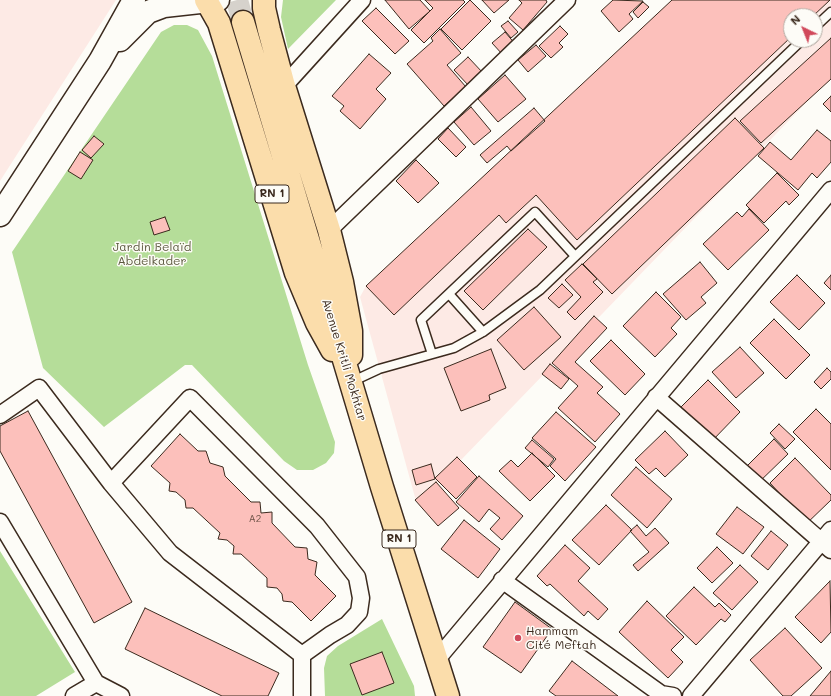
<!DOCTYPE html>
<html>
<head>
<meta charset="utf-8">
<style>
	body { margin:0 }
	#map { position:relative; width:831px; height:696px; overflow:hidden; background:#fdfcf7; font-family:Mali,sans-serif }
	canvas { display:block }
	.north { position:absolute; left:783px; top:8px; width:40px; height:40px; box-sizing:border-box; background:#fdfcf7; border:1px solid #afa8a0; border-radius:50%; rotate:317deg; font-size:11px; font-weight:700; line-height:16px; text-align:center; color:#3b2a1e }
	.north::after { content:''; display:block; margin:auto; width:14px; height:18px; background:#d1495b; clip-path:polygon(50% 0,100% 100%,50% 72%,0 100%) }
</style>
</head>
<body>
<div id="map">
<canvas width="831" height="696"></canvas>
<div class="north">N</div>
</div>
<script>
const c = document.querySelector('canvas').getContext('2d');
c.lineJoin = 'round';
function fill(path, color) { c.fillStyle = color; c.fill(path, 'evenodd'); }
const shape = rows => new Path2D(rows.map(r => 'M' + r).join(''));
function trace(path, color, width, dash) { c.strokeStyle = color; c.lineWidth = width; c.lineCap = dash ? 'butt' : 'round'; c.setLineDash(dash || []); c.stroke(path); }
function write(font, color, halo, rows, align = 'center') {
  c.font = font + ' Mali,sans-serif'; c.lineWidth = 3; c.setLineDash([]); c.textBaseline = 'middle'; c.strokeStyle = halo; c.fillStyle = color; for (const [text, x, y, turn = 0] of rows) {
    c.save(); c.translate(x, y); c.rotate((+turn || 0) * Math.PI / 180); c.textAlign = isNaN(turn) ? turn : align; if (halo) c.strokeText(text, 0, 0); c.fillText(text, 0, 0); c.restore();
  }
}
fill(shape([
	[0,0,116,0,0,181],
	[672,0,831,0,831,77,432,490,416,501,360,297,366,286],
	[791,16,815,16,815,40,791,40]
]), '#fdeae5');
fill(shape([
	[283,0,336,0,288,49,281,17],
	[174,25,187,25,198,30,212,56,308,365,335,442,334,453,326,463,313,470,297,470,284,461,192,365,185,365,104,427,43,368,12,252,161,32],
	[0,551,75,672,36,696,0,696],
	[382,619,414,686,415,696,325,696,324,668,327,656,338,646]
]), '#b5dd99');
const building = shape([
	[385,0,420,0,430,11,409,29,385,0],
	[425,0,463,0,465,2,424,43,411,30,433,8,425,0],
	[470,0,491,21,462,50,441,29,470,0],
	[482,0,509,0,494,13,482,0],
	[519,0,546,0,547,2,523,30,509,18,522,3,519,0],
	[613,0,643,1,629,14,633,19,619,32,601,11,613,0],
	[672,0,830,0,813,16,791,16,791,37,577,240,536,195,506,223,499,215,394,315,366,286,672,0],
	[643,2,649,7,638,18,633,12,643,2],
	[376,8,409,41,395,54,362,21,376,8],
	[508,21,518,32,511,38,501,26,508,21],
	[560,26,568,34,559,43,563,47,551,58,539,46,560,26],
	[440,29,461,53,447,65,466,87,444,106,407,64,433,41,431,38,440,29],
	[505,32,516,45,503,55,492,43,505,32],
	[831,38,831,79,761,143,740,121,831,38],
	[536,45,546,56,528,72,518,60,536,45],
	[369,54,391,73,376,89,386,99,360,129,340,111,344,106,332,96,369,54],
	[468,57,483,73,469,86,454,70,468,57],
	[505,75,526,99,498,122,478,99,505,75],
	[831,96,831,112,823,104,831,96],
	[471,107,491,131,474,145,454,122,471,107],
	[534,108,545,121,511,151,507,146,487,163,480,155,534,108],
	[735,118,764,148,612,294,583,264,735,118],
	[448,128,466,147,456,157,438,139,448,128],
	[817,130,831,141,831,162,817,178,812,173,798,190,758,156,770,142,791,160,817,130],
	[94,136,104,144,91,158,82,150,94,136],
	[80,152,93,160,81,179,68,171,80,152],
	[416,160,439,183,418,203,396,181,416,160],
	[777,173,799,195,789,205,786,201,764,223,746,205,777,173],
	[749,209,769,230,728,270,703,244,737,212,742,217,749,209],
	[165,217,170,230,154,235,150,222,165,217],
	[528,229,547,247,483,310,464,291,528,229],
	[700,262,717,283,701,297,706,303,686,320,663,294,700,262],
	[582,264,597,279,593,282,603,292,575,320,567,312,581,297,565,280,582,264],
	[797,275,825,303,799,330,770,302,797,275],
	[831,275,831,290,824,283,831,275],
	[562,284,573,295,559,308,548,298,562,284],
	[656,292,681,317,671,328,677,334,655,357,623,326,656,292],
	[534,307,561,337,524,370,497,340,534,307],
	[594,316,607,328,575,362,603,387,597,393,620,414,595,442,558,408,578,386,552,363,594,316],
	[774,319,810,355,786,379,750,343,774,319],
	[611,340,645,374,625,395,590,361,611,340],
	[740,347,764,373,736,398,712,372,740,347],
	[491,349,506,388,489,395,490,400,461,411,444,368,491,349],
	[550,364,569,379,561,389,542,374,550,364],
	[827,368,831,372,831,379,821,389,814,382,827,368],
	[708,380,740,412,710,443,677,411,708,380],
	[816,409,831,424,831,470,793,432,816,409],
	[28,411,132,602,94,623,0,451,0,426,28,411],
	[556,412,596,447,565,481,550,466,556,459,532,438,556,412],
	[779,424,795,439,785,449,770,433,779,424],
	[665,431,688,455,665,477,656,468,649,474,635,460,665,431],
	[180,434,198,451,206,451,210,463,223,467,225,476,251,502,260,502,261,513,272,512,272,523,295,547,307,548,308,559,317,562,315,575,336,596,311,621,292,602,283,601,282,594,277,588,267,587,267,578,241,554,233,554,234,546,227,540,218,539,220,533,193,508,186,508,185,500,176,492,169,491,170,483,151,466,180,434],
	[774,439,788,454,754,487,740,473,774,439],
	[532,440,554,459,548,467,525,448,532,440],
	[532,453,555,476,530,501,499,471,511,460,518,467,532,453],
	[457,457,477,477,456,499,435,478,457,457],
	[795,458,831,495,831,500,803,527,796,511,770,483,795,458],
	[431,464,435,479,416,485,412,470,431,464],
	[636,467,672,499,647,528,611,495,636,467],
	[479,476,523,516,502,540,490,529,500,518,489,509,479,522,456,502,479,476],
	[436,482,459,508,438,526,415,500,436,482],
	[606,505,632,530,599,565,572,540,606,505],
	[737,507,764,527,743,554,716,534,737,507],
	[464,520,500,549,478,578,441,549,464,520],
	[637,525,646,536,655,528,669,543,638,571,633,565,649,552,630,531,637,525],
	[771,531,788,545,768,570,751,556,771,531],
	[565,545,590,568,578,581,608,609,598,620,588,611,584,616,550,584,547,586,537,576,565,545],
	[717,547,733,563,712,583,697,568,717,547],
	[740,565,758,582,732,610,713,593,740,565],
	[830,581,831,632,821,643,795,617,830,581],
	[694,587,715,607,719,603,731,615,725,622,721,619,696,645,666,616,694,587],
	[647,601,684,637,671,650,683,662,668,678,619,632,647,601],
	[515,602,552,629,521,673,483,647,515,602],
	[145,608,279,673,268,696,222,696,125,649,145,608],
	[785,628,822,668,791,696,783,696,750,660,785,628],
	[382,652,394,683,362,695,350,664,382,652],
	[572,661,618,696,556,696,549,691,572,661],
	[831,671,831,696,810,696,831,671]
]);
fill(building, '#fcc0bb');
trace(building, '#3b2a1e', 1);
trace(shape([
	[237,0,243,22]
]), '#d6d2cc', 22, [22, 11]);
const service = shape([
	[815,27,831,12],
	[449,294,483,332],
	[432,354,421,320,535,212,575,256],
	[351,382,379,369,454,348,483,332,540,290,802,40]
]);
const minor = shape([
	[284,86,362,0],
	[329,230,567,0],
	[656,397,831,550],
	[0,415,39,388,111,483,170,553,302,655],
	[111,483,190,398,317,526,357,577,361,598,359,612,347,625,330,635,302,655,302,696],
	[0,522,96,683],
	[502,580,661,694,673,696],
	[438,658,831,190],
	[74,696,96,683,121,696],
	[691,696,831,530]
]);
const secondary = shape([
	[120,40,148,12,164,6,218,0],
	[0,215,100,61,134,0]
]);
const primary = shape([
	[206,0,219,23,296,273,317,323,332,350],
	[264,0,264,8,269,30,284,86,329,230,342,282,351,331,351,355],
	[243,22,382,487,448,696]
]);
trace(service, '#3b2a1e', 11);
trace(minor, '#3b2a1e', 19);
trace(secondary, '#3b2a1e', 25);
trace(primary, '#3b2a1e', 25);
trace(service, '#fdfcf7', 8);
trace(minor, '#fdfcf7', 16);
trace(secondary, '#fdfcf7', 22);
trace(primary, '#fbddab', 22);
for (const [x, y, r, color] of [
	[518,638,4,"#d1495b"]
]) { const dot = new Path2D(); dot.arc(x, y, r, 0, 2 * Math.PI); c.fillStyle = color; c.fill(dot); trace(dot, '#fdfcf7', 1.5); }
write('10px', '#6b5045', null, [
	["A2",255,519]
]);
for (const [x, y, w] of [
	[272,194,34],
	[399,539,34]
]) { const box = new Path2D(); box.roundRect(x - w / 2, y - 9, w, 18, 3); c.fillStyle = '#fdfcf7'; c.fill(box); trace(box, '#3b2a1e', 1); }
write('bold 11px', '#3b2a1e', null, [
	["RN 1",272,194],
	["RN 1",399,539]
]);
write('12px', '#5a573d', '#fdfcf7', [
	["Jardin Belaïd",152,247],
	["Abdelkader",152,261]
]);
write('12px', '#3b2a1e', '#fdfcf7', [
	["Avenue Kritli Mokhtar",344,360,73]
]);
write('12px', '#3b2a1e', '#fdfcf7', [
	["Hammam",526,631],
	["Cité Meftah",526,645]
], 'left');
</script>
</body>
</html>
